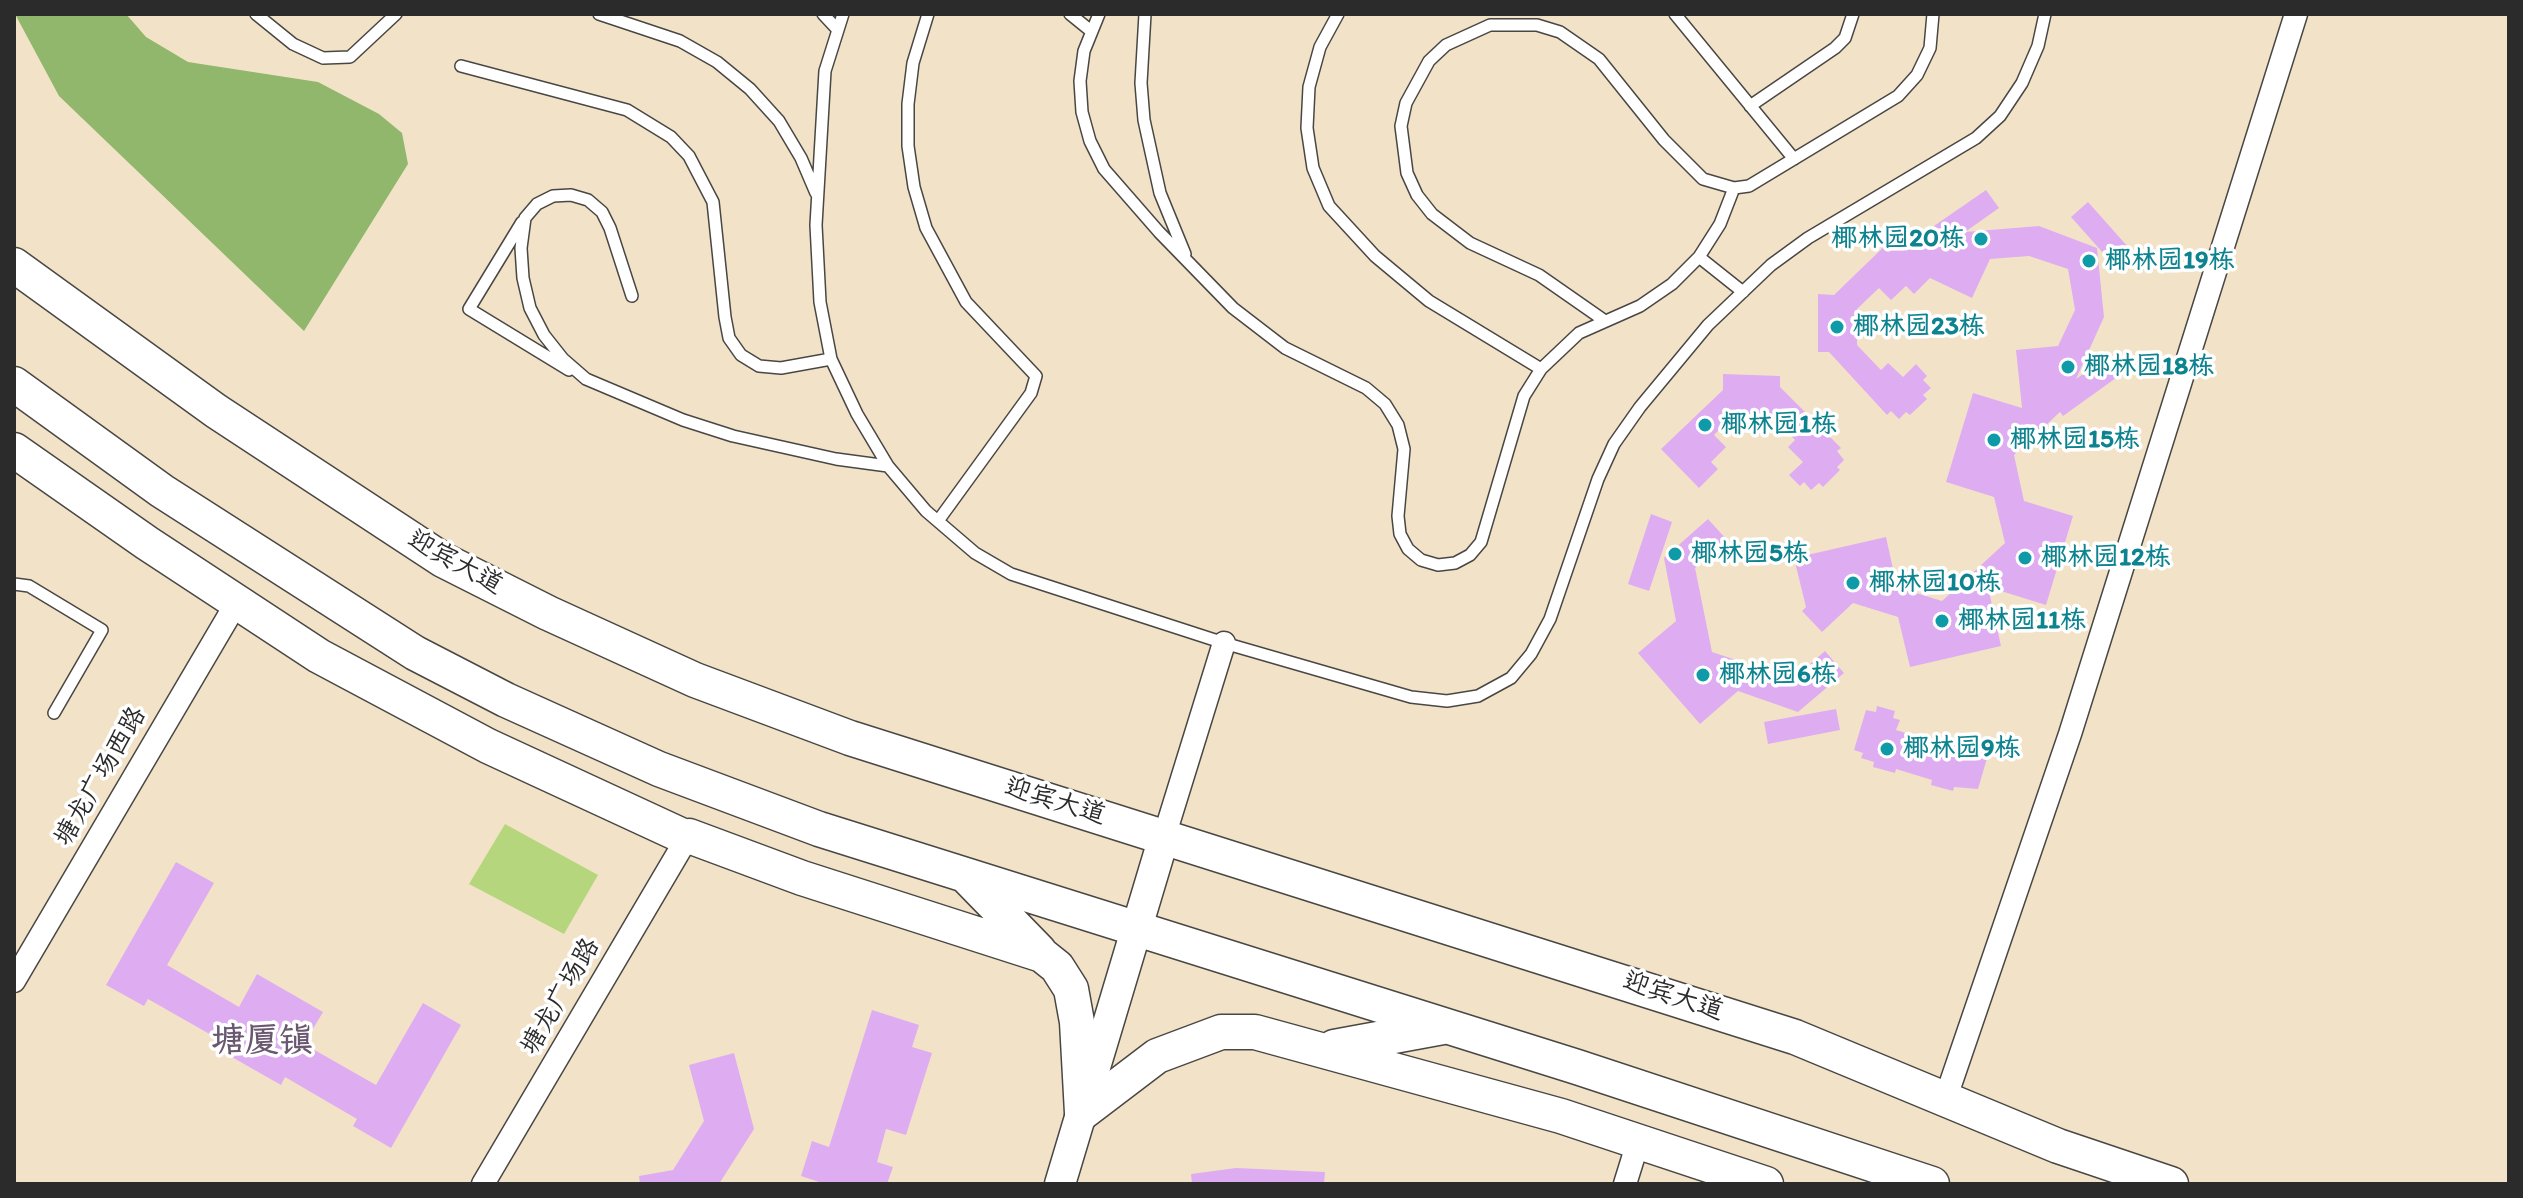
<!DOCTYPE html>
<html>
<head>
<meta charset="utf-8">
<style>
	body { margin:0 }
	#map { position:relative; width:2523px; height:1198px; overflow:hidden; background:#f2e3c8; font-family:Itim,sans-serif }
	canvas { display:block }
	.frame { position:absolute; inset:0; border:16px solid #2b2b2b; pointer-events:none }
</style>
</head>
<body>
<div id="map">
<canvas width="2523" height="1198"></canvas>
<div class="frame"></div>
</div>
<script>
const c = document.querySelector('canvas').getContext('2d');
c.lineJoin = 'round';
function fill(path, color) { c.fillStyle = color; c.fill(path, 'evenodd'); }
const shape = rows => new Path2D(rows.map(r => 'M' + r).join(''));
function trace(path, color, width, dash) { c.strokeStyle = color; c.lineWidth = width; c.lineCap = dash ? 'butt' : 'round'; c.setLineDash(dash || []); c.stroke(path); }
function write(font, color, halo, rows, align = 'center') {
  c.font = font + ' Itim,"LXGW WenKai TC",sans-serif'; c.lineWidth = 7; c.setLineDash([]); c.textBaseline = 'middle'; c.strokeStyle = halo; c.fillStyle = color; for (const [text, x, y, turn = 0] of rows) {
    c.save(); c.translate(x, y); c.rotate((+turn || 0) * Math.PI / 180); c.textAlign = isNaN(turn) ? turn : align; if (halo) c.strokeText(text, 0, 0); c.fillText(text, 0, 0); c.restore();
  }
}
fill(shape([
	[505,824,598,875,564,934,469,884]
]), '#b6d67d');
fill(shape([
	[15,14,126,14,146,37,188,62,318,82,379,114,402,133,408,164,304,331,59,96]
]), '#90b76c');
fill(shape([
	[1986,190,1999,208,1965,232,2039,226,2097,248,2104,317,2076,379,2110,355,2123,373,2063,416,2060,412,2014,455,2024,501,2073,516,2046,605,1988,587,2001,646,1910,667,1898,617,1853,603,1822,632,1802,611,1806,607,1794,558,1886,537,1897,587,1942,601,2005,543,1994,497,1946,482,1973,393,2022,408,2016,350,2058,346,2075,310,2068,269,2029,256,1990,259,1972,298,1930,278,1914,294,1906,286,1891,300,1879,288,1857,309,1857,345,1881,370,1888,363,1903,377,1916,364,1927,376,1923,380,1931,388,1923,395,1927,399,1910,415,1906,412,1899,419,1891,411,1887,415,1829,352,1818,352,1818,294,1834,295,1895,236,1905,246],
	[2088,202,2137,257,2120,272,2071,217],
	[1723,374,1780,376,1780,387,1841,448,1837,451,1844,460,1837,467,1840,470,1823,487,1819,483,1811,490,1804,482,1800,486,1789,475,1803,462,1788,447,1795,440,1772,415,1736,413,1714,435,1726,447,1711,462,1718,469,1699,488,1661,449,1723,390],
	[1651,514,1672,522,1649,591,1628,584],
	[1708,519,1727,540,1695,568,1712,652,1793,679,1825,651,1844,673,1798,712,1738,691,1700,724,1638,653,1676,621,1664,558],
	[1877,706,1895,711,1893,718,1900,720,1896,730,1937,743,1953,748,1957,737,1963,740,1965,733,1983,738,1981,745,1990,748,1978,789,1954,787,1953,791,1931,785,1932,780,1896,769,1895,773,1873,767,1874,762,1861,758,1863,753,1854,750,1866,710,1876,712],
	[1836,709,1840,730,1768,744,1764,722],
	[176,862,214,883,167,965,239,1007,257,974,323,1012,304,1044,376,1085,423,1003,461,1025,391,1148,353,1126,357,1119,285,1077,281,1085,216,1048,220,1040,148,999,144,1006,106,985],
	[872,1010,919,1025,912,1047,932,1053,906,1135,886,1129,877,1162,893,1167,887,1184,825,1184,801,1176,812,1141,829,1147],
	[734,1053,754,1129,719,1184,640,1184,639,1176,673,1170,704,1121,689,1065],
	[1236,1168,1325,1172,1324,1184,1192,1184,1191,1174]
]), '#deadf1');
const lane = shape([
	[256,14,293,44,323,58,350,57,396,14],
	[599,14,680,41,717,62,750,89,779,121,801,158,816,193],
	[823,14,837,29],
	[843,14,825,71,816,225,820,302,831,359,857,414,888,466,926,511,975,553,1011,574,1224,643,1411,697,1447,701,1478,696,1511,678,1531,654,1550,619,1598,479,1614,444,1640,407,1708,325,1771,265,1808,238,1976,138,2000,116,2022,83,2038,46,2045,14],
	[928,14,913,63,908,104,908,146,914,187,926,228,966,302,1036,376,1031,393,938,521],
	[1070,14,1091,31],
	[1099,14,1084,51,1080,81,1082,112,1090,141,1104,169,1159,232,1233,308,1285,348,1366,388,1385,404,1398,425,1404,449,1398,516,1400,534,1408,549,1421,560,1438,565,1455,563,1470,555,1481,542,1524,396,1541,369,1579,333,1640,306,1672,284,1699,257,1720,224,1734,188],
	[1145,14,1141,83,1144,120,1160,193,1185,254],
	[1338,14,1320,47,1309,87,1307,128,1313,168,1329,206,1375,256,1429,301,1541,369],
	[1675,14,1794,159],
	[461,66,627,110,671,137,689,156,713,202,725,317,729,338,741,355,759,366,781,368,831,359],
	[1750,106,1835,48,1845,38,1853,14],
	[522,222,469,309,569,370],
	[1699,257,1743,292],
	[632,296,610,228,602,212,588,200,571,195,553,196,537,204,525,218,521,248,523,278,530,308,544,335,563,359,586,379,683,420,733,436,836,459,888,466],
	[1605,321,1539,275,1470,243,1432,214,1417,195,1407,173,1401,126,1406,103,1429,61,1446,45,1490,25,1537,25,1560,32,1599,59,1664,140,1703,179,1734,188,1749,186,1898,96,1917,75,1930,48,1933,14],
	[14,584,29,586,102,630,54,713]
]);
const street = shape([
	[1164,837,1224,643],
	[14,981,237,602],
	[1945,1100,2070,734,2296,14],
	[483,1184,687,838],
	[1625,1184,1638,1142]
]);
const secondary = shape([
	[1060,1184,1164,837]
]);
const primary = shape([
	[14,265,216,411,443,560,548,613,695,680,850,738,1795,1037,2058,1146,2171,1184],
	[14,384,162,491,415,653,506,700,659,769,819,829,1577,1067,1932,1184],
	[14,450,147,543,319,656,488,746,687,838,689,836,802,878,1042,955,1057,967,1071,989,1077,1022,1082,1113],
	[967,877,1039,951],
	[1334,1047,1443,1027],
	[1082,1113,1157,1056,1221,1032,1255,1032,1561,1116,1766,1184]
]);
trace(lane, '#494743', 14);
trace(street, '#494743', 25);
trace(secondary, '#494743', 33);
trace(primary, '#494743', 37);
trace(lane, '#fff', 11);
trace(street, '#fff', 22);
trace(secondary, '#fff', 30);
trace(primary, '#fff', 34);
for (const [x, y, r, color] of [
	[1981,239,8,"#0f9aa8"],
	[2089,261,8,"#0f9aa8"],
	[1837,327,8,"#0f9aa8"],
	[2068,367,8,"#0f9aa8"],
	[1705,425,8,"#0f9aa8"],
	[1994,440,8,"#0f9aa8"],
	[1675,554,8,"#0f9aa8"],
	[2025,558,8,"#0f9aa8"],
	[1853,583,8,"#0f9aa8"],
	[1942,621,8,"#0f9aa8"],
	[1703,675,8,"#0f9aa8"],
	[1887,749,8,"#0f9aa8"]
]) { const dot = new Path2D(); dot.arc(x, y, r, 0, 2 * Math.PI); c.fillStyle = color; c.fill(dot); trace(dot, '#fff', 3); }
write('bold 26px', '#0d838f', '#fff', [
	["椰林园20栋",1965,239,"right"],
	["椰林园19栋",2105,261],
	["椰林园23栋",1853,327],
	["椰林园18栋",2084,367],
	["椰林园1栋",1721,425],
	["椰林园15栋",2010,440],
	["椰林园5栋",1691,554],
	["椰林园12栋",2041,558],
	["椰林园10栋",1869,583],
	["椰林园11栋",1958,621],
	["椰林园6栋",1719,675],
	["椰林园9栋",1903,749]
], 'left');
write('26px', '#2b2b2b', '#fff', [
	["迎宾大道",455,563,29],
	["塘龙广场西路",101,777,-60],
	["迎宾大道",1055,802,17],
	["塘龙广场路",561,997,-60],
	["迎宾大道",1673,997,18]
]);
write('bold 34px', '#6a5870', '#fff', [
	["塘厦镇",262,1042]
]);
</script>
</body>
</html>
